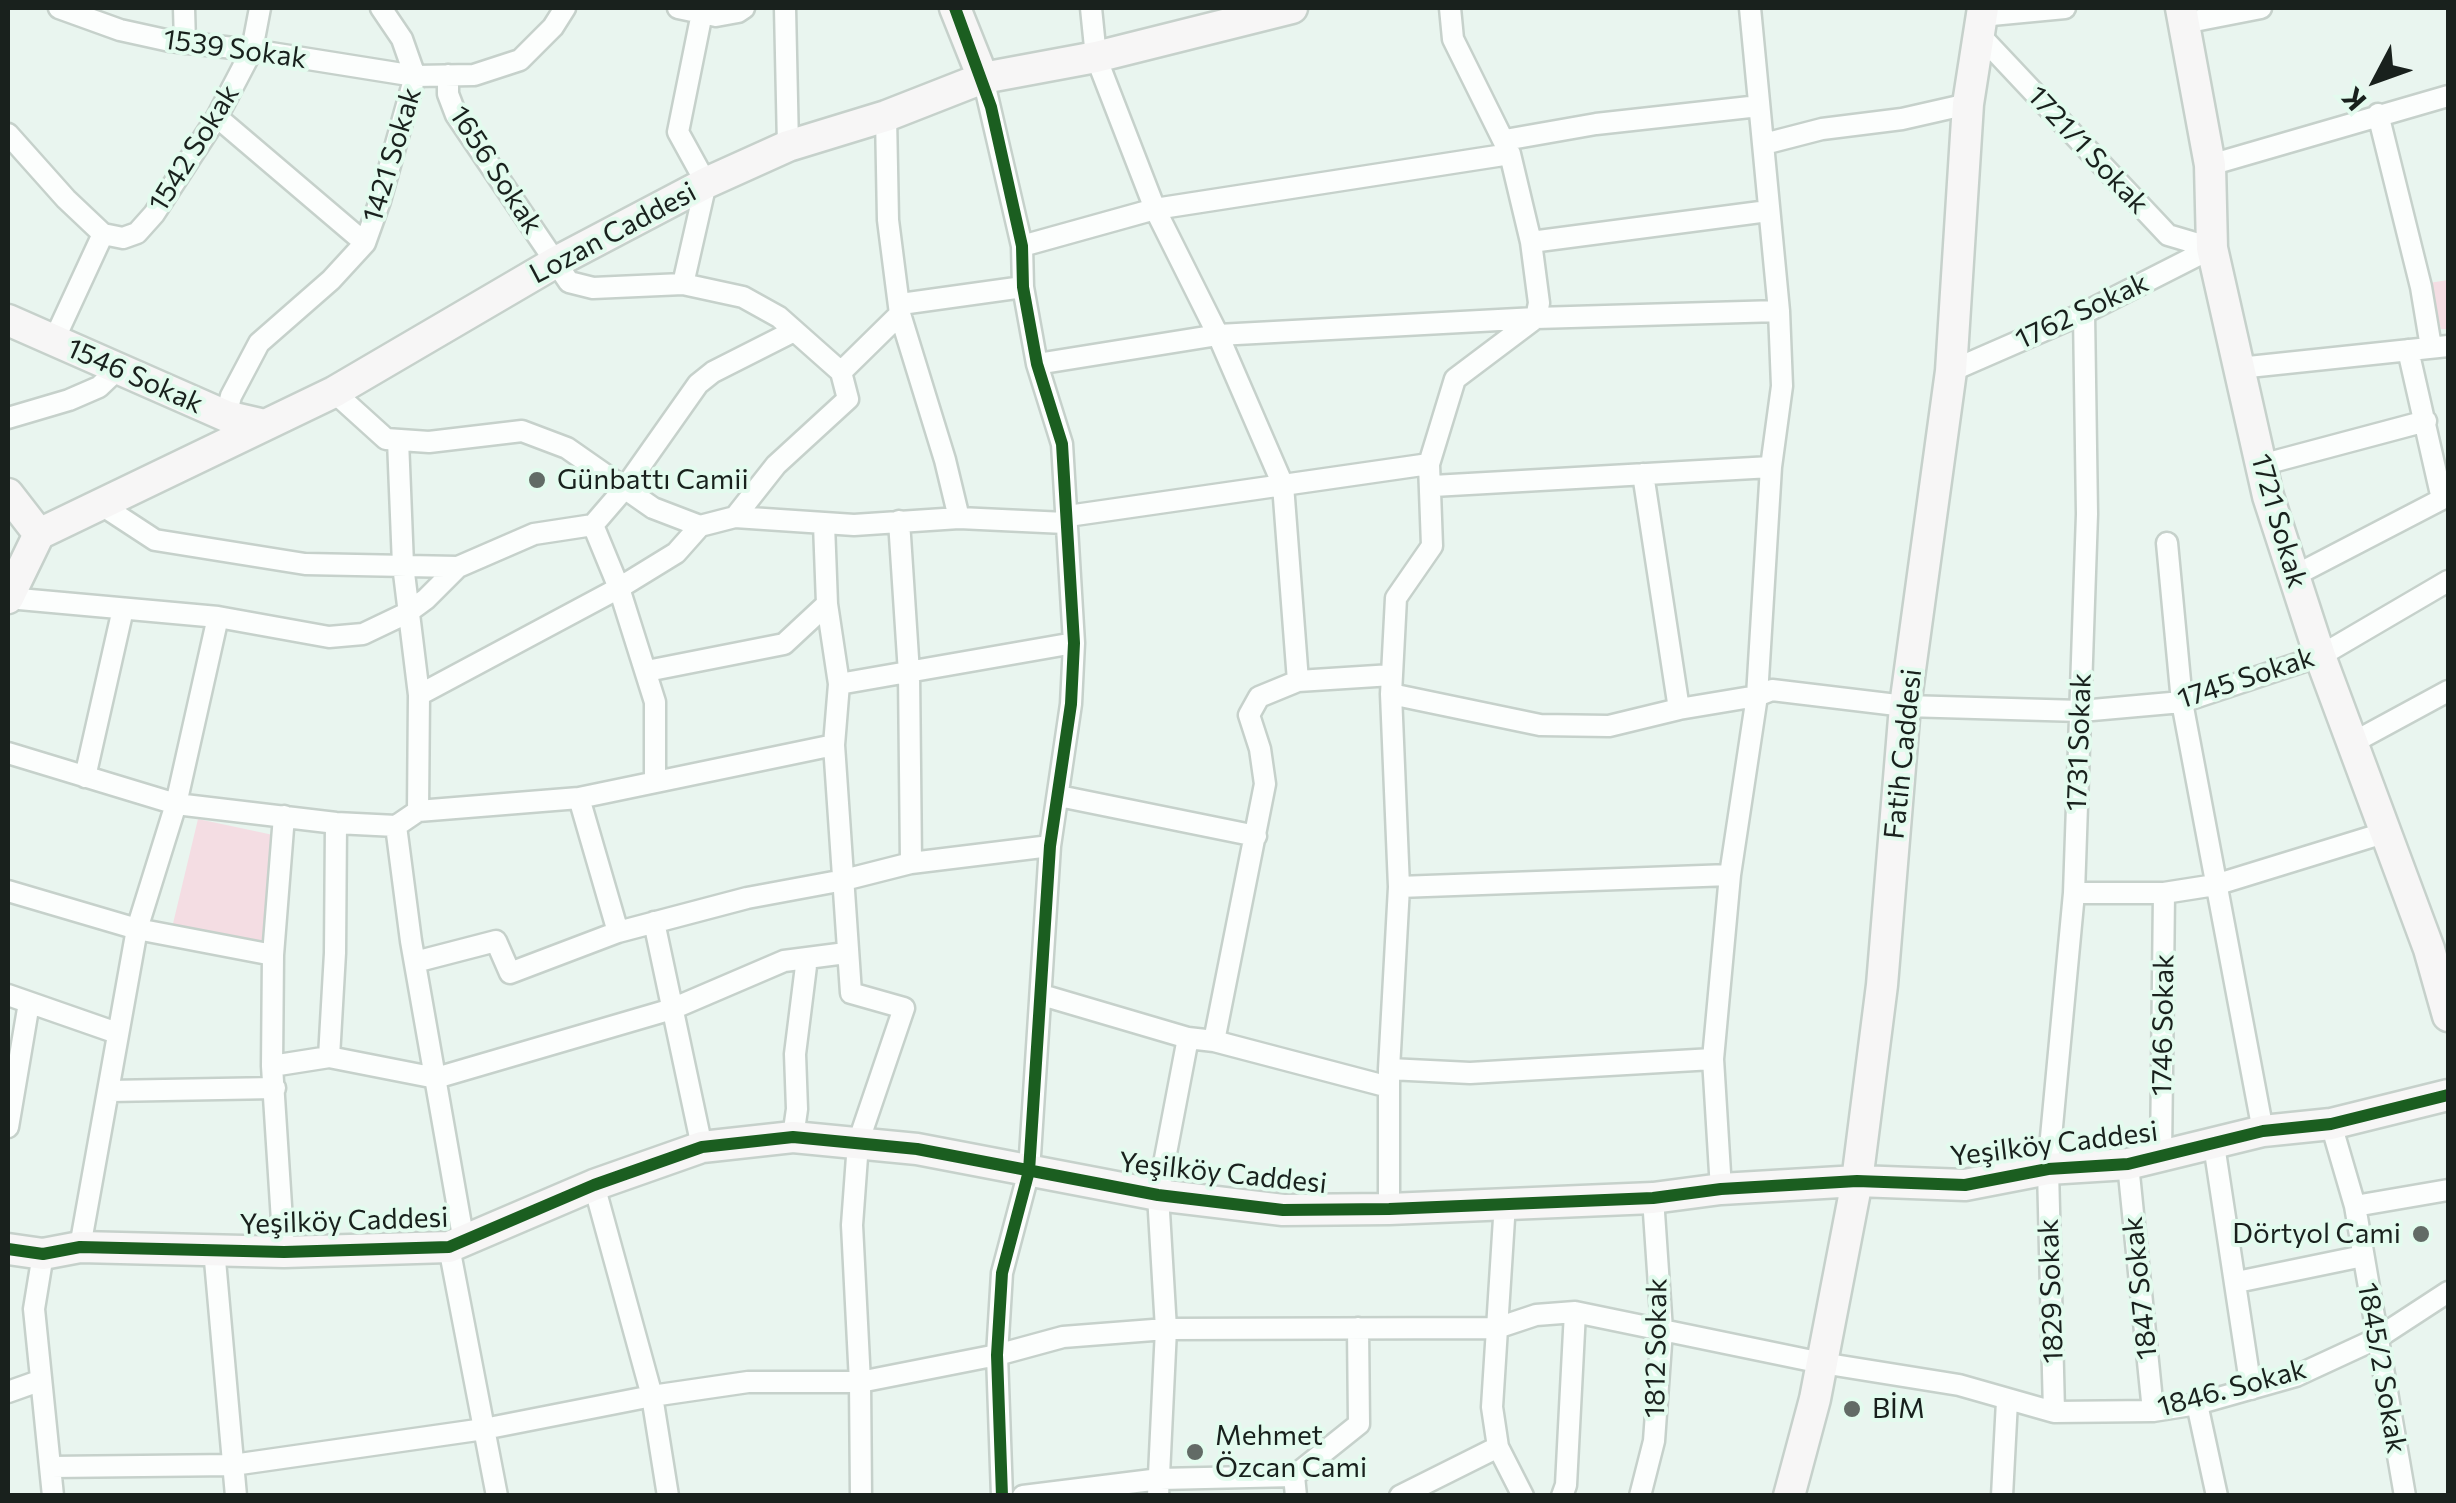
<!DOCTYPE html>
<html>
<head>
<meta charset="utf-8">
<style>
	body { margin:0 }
	#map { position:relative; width:2456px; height:1503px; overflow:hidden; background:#e9f5ef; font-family:Commissioner,sans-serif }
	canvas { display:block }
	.frame { position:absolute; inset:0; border:10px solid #19211d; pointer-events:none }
	.north { position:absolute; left:2326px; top:30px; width:100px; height:100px; -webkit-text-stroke:8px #e3fbee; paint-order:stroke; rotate:229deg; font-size:28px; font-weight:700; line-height:40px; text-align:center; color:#19211d }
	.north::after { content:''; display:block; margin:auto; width:35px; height:45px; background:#19211d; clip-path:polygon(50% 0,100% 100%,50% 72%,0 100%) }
</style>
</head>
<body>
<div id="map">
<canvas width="2456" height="1503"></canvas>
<div class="frame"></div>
<div class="north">K</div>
</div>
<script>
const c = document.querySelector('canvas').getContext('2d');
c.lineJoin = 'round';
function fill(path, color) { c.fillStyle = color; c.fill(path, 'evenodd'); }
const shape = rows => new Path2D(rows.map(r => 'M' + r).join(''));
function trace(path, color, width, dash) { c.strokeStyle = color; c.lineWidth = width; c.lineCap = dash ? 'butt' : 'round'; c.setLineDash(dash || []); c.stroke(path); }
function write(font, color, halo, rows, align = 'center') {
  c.font = font + ' Commissioner,sans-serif'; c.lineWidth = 8; c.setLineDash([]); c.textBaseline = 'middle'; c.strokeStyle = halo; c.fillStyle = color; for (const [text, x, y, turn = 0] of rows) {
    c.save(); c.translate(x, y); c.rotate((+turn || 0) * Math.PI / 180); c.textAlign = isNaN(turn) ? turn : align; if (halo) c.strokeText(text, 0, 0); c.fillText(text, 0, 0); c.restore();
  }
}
fill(shape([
	[2448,280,2448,329,2441,329,2429,283],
	[198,819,278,836,271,949,171,932]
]), '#f4dde3');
const street = shape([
	[59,8,120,30,170,41,252,50,415,76,474,75,520,60,553,27,565,8],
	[184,8,185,43],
	[381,8,402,39,415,76],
	[678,8,716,16,738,12,744,8],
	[785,8,788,146],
	[1091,8,1096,57,1155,209,1218,335,1283,485,1298,681],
	[1981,16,2065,8],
	[2184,23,2261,8],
	[1977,32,2168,235,2212,248],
	[448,75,448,94,456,115,569,282,593,288,683,284,743,297,779,317,841,372],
	[983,78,1022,246,1023,287,1037,364,1062,444,1074,643,1071,704,1050,846,1029,1171,1002,1273,997,1355,1002,1496],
	[2378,114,2421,287,2431,347],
	[886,116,888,220,900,314,945,460,959,518],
	[217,117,365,243],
	[8,134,66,199,103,234,123,238,137,233,154,214,217,117,252,50,260,8],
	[1505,140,1596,124,1759,106],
	[1764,144,1822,129,1902,119,1968,104],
	[2210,165,2448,96],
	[1531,242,1768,211],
	[1022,246,1155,209,1510,154],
	[683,284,706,183,678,132,702,13],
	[901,304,1023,287],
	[54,340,103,234],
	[2408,350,2442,499],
	[1037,364,1218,335,1536,318,1779,311],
	[2239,368,2448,346],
	[1951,371,2084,313,2212,248],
	[334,392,386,439,429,442,522,431,567,448,653,508,700,526,735,517,854,525,959,518,1065,523],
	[226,416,231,396,259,343,331,280,365,243,380,201,415,76],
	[8,418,69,400,99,387,119,368],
	[398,440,403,565,419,695,418,811],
	[2261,465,2426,421],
	[1643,474,1679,709],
	[1433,486,1771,467],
	[100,504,155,540,305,564,458,567],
	[1068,516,1429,464],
	[735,517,776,465,848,399,841,372,900,314],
	[899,521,909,673,911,863],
	[824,524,827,604,839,684,834,745,851,993,904,1008,858,1143,852,1225,860,1382,861,1496],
	[593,525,619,588,655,702,655,781],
	[2167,543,2182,702,2263,1131],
	[2294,576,2448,496],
	[8,598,218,617,329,637,363,634,407,613,426,599,458,567,534,534,593,525,624,489,698,384,713,372,794,331],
	[647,671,784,644,827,604],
	[839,684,1074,643],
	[1391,694,1540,725,1609,726,1679,709,1757,696,1772,690,1905,706,2081,711,2182,702,2320,656,2448,581],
	[419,695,619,588,676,553,700,526],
	[2354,742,2448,691],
	[8,753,176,804,336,823,396,826,418,811,579,798,834,745],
	[85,777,123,609],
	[1059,796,1256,836],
	[579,798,618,932],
	[396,826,411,941,464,1242],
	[1399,887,1730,875],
	[8,891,137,929,273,955],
	[2074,893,2164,893,2215,885,2387,832],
	[654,922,702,1147],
	[415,962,496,941,510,973,618,932,747,898,844,880,911,863,1050,846],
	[8,995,117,1033],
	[1042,995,1188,1038,1214,1041,1389,1087],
	[1214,1041,1265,784,1260,749,1249,715,1259,697,1298,681,1392,675],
	[329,1057,335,953,336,823],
	[272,1066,329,1057,436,1078,672,1009,784,961,846,953],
	[1389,1069,1470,1073,1713,1059],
	[109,1091,275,1088],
	[2331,1124,2355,1206,2405,1496],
	[8,1127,29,1003],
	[793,1137,797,1109,795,1054,807,958],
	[2214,1145,2251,1389],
	[2161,1157,2164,893],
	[2128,1164,2153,1411],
	[594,1185,652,1396,668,1496],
	[1721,1189,1713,1059,1730,875,1757,696,1771,467,1782,386,1779,311,1750,8],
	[1505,1203,1492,1407,1498,1447,1523,1496],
	[2355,1206,2448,1190],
	[1389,1209,1389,1069,1399,887,1391,694,1396,598,1432,546,1429,464,1455,379,1536,318,1539,303,1531,242,1510,154,1453,39,1450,8],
	[80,1247,137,929,176,804,218,617],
	[449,1247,497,1496],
	[214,1249,236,1496],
	[284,1252,272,1066,273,955,284,816],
	[43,1254,34,1309,53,1496],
	[2237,1282,2363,1256],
	[8,1392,39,1381],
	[2197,1404,2217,1496],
	[2054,1412,2048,1169,2074,893,2087,514,2084,313],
	[51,1467,233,1465,484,1429,652,1396,748,1382,860,1382,997,1355,1063,1337,1166,1329,1497,1328,1536,1315,1575,1312,1822,1363,1959,1385,2054,1412,2153,1411,2197,1404,2296,1376,2376,1339,2448,1292],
	[1294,1476,1359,1424,1358,1328],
	[1023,1496,1160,1479,1294,1476,1296,1496],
	[1158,1496,1166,1329,1158,1195,1188,1038],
	[1400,1496,1498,1447],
	[1562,1496,1566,1485,1575,1312],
	[1640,1496,1654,1441,1662,1330,1653,1198],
	[2002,1496,2007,1401]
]);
const secondary = shape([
	[955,8,983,78],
	[2181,8,2210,165,2212,248,2268,496,2320,656,2429,949,2448,1016],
	[8,320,226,416,265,425],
	[8,494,39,534],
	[8,598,39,534,334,392,556,262,706,183,788,146,886,116,983,78,1096,57,1292,8],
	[8,1249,43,1254,80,1247,284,1252,449,1247,594,1185,702,1147,793,1137,917,1149,1158,1195,1283,1210,1389,1209,1653,1198,1721,1189,1857,1181,1965,1185,2048,1169,2128,1164,2263,1131,2331,1124,2448,1095],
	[1789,1496,1815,1399,1857,1181,1882,985,1905,706,1951,371,1968,104,1983,8]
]);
trace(street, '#c6d1cb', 25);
trace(secondary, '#c6d1cb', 35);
trace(street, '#fcfefd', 20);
trace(secondary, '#f7f6f6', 30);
trace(shape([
	[955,8,991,107,1022,246,1023,287,1037,364,1062,444,1074,643,1071,704,1050,846,1029,1171,1002,1273,997,1355,1002,1496],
	[8,1249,43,1254,80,1247,284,1252,449,1247,594,1185,702,1147,793,1137,917,1149,1158,1195,1283,1210,1389,1209,1653,1198,1721,1189,1857,1181,1965,1185,2048,1169,2128,1164,2263,1131,2331,1124,2448,1095]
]), '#1b5e20', 12);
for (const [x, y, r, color] of [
	[537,480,10,"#626b66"],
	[2421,1234,10,"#626b66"],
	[1852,1409,10,"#626b66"],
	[1195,1452,10,"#626b66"]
]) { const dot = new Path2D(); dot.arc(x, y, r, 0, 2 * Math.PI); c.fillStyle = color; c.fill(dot); trace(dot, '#e3fbee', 4); }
write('28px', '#19211d', '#e3fbee', [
	["1539 Sokak",235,49,8],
	["1542 Sokak",194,148,-58],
	["1721/1 Sokak",2088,150,47],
	["1421 Sokak",392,155,-73],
	["1656 Sokak",496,170,57],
	["Lozan Caddesi",613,233,-28],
	["1762 Sokak",2082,311,-25],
	["1546 Sokak",135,376,24],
	["1721 Sokak",2279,521,74],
	["1745 Sokak",2246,678,-18],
	["1731 Sokak",2079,742,-88],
	["Fatih Caddesi",1903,754,-84],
	["1746 Sokak",2163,1025,-89],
	["Yeşilköy Caddesi",2054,1144,-7],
	["Yeşilköy Caddesi",1223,1173,6],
	["Yeşilköy Caddesi",344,1221,-2],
	["1847 Sokak",2140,1288,-96],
	["1829 Sokak",2051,1291,-92],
	["1812 Sokak",1656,1348,-89],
	["1845/2 Sokak",2382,1368,80],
	["1846. Sokak",2232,1388,-15]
]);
write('28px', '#19211d', '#e3fbee', [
	["Günbattı Camii",557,480],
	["Dörtyol Cami",2401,1234,"right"],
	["BİM",1872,1409],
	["Mehmet",1215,1436],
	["Özcan Cami",1215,1468]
], 'left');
</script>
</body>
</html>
